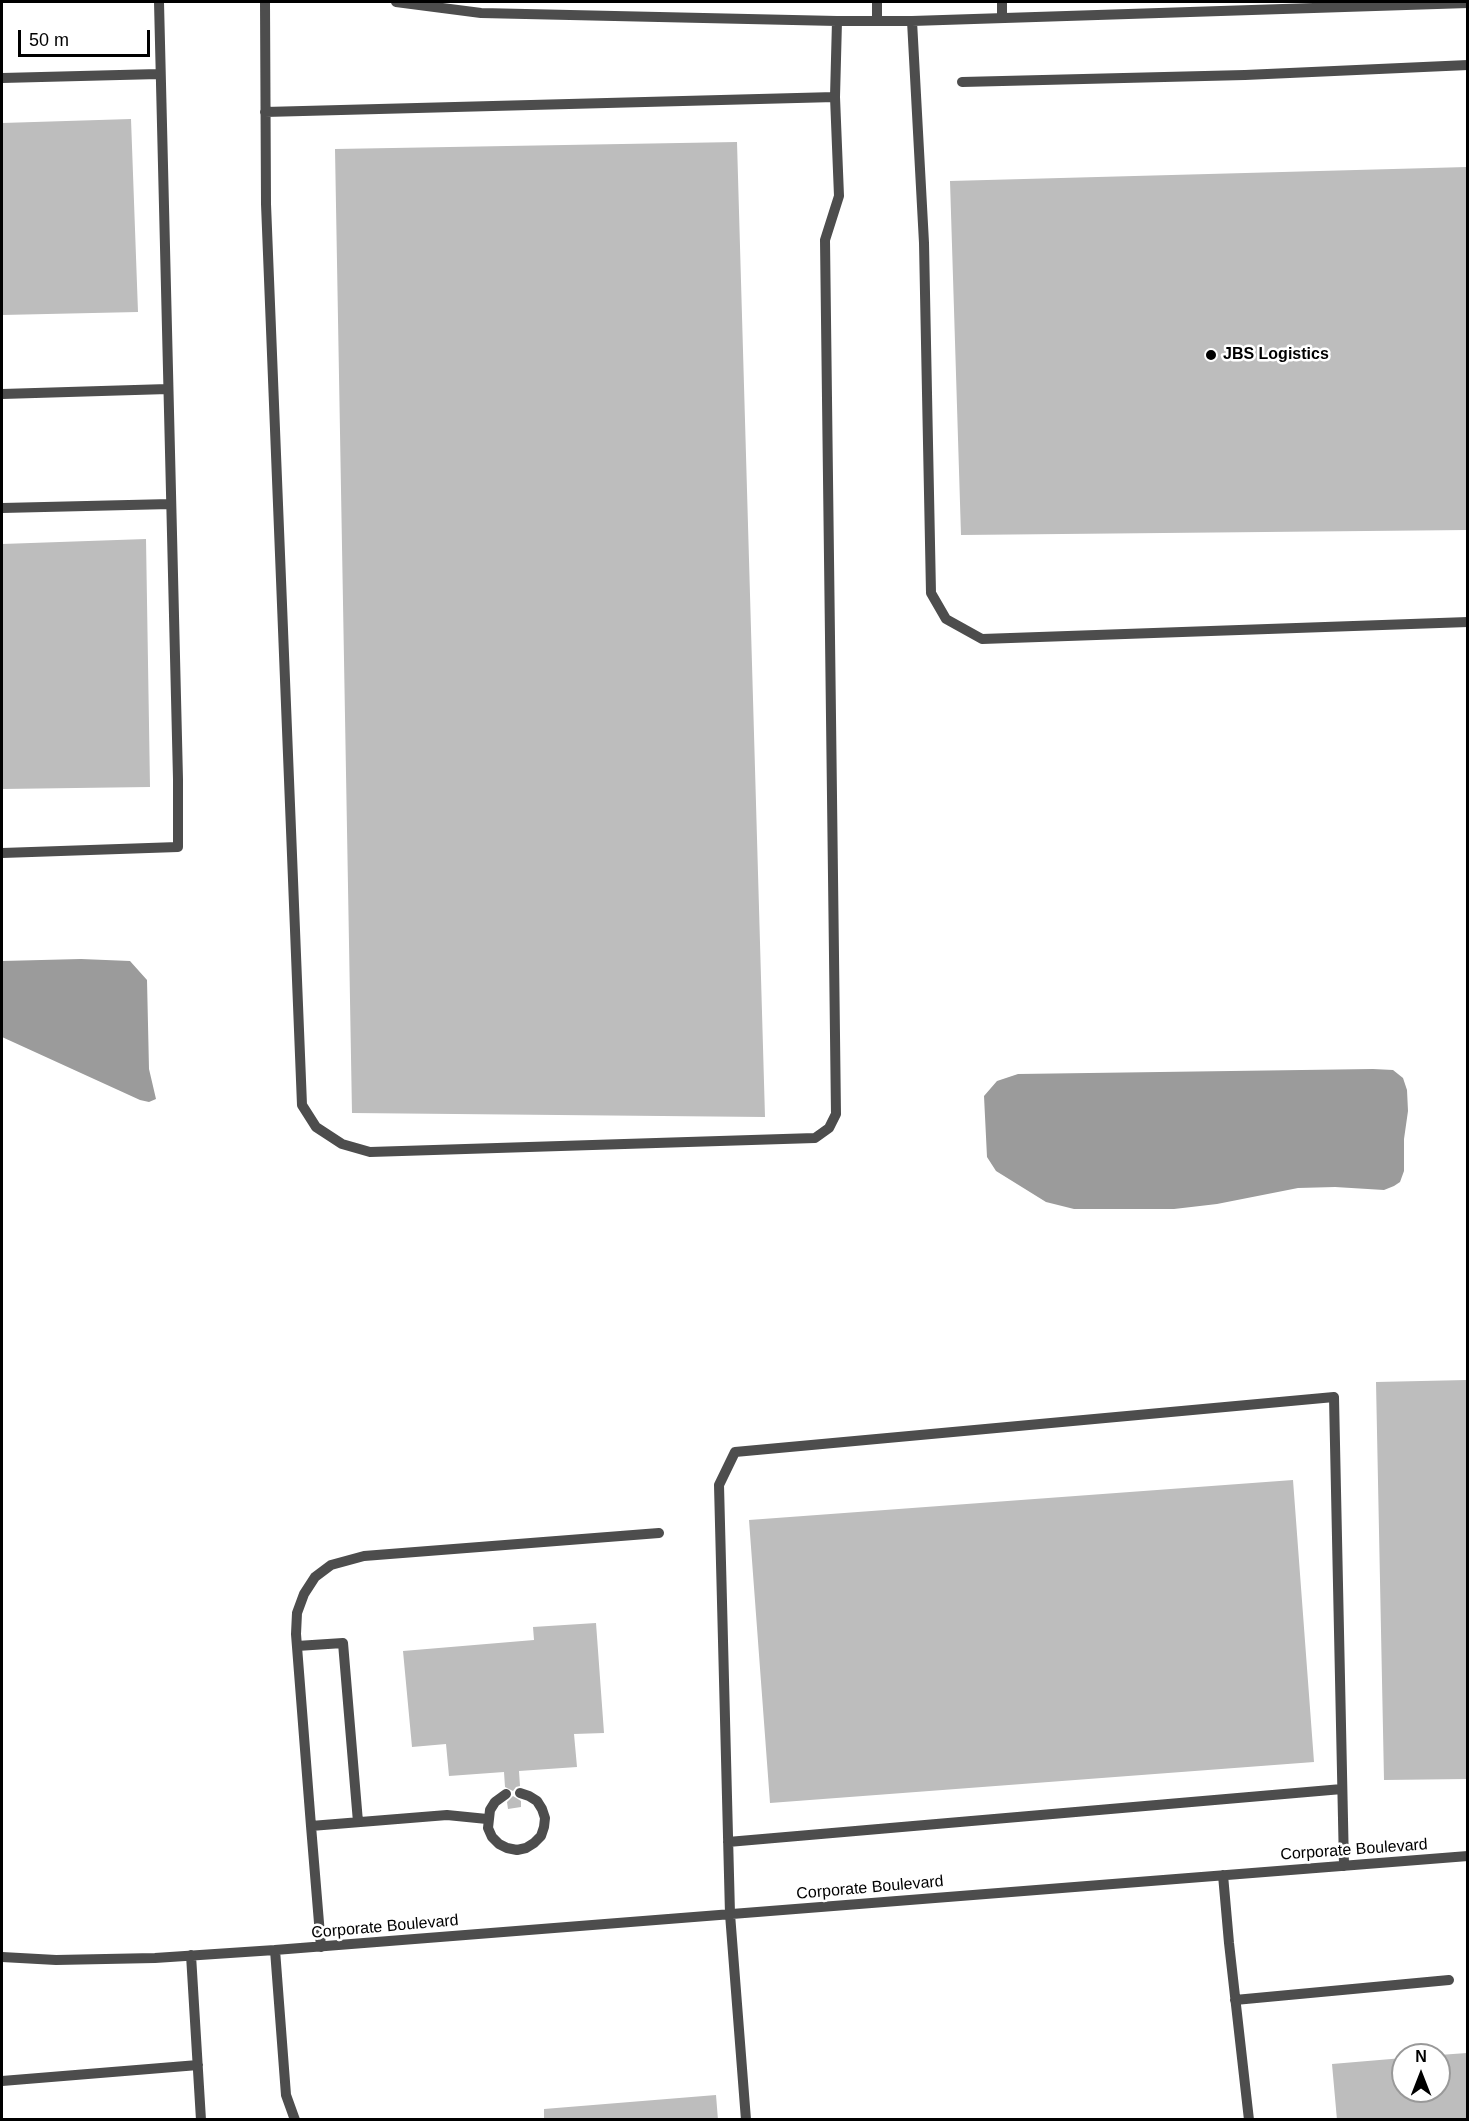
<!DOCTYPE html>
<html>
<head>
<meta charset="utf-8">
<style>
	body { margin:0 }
	#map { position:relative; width:1469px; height:2121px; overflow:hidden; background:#fff; font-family:Helvetica,sans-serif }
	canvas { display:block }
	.frame { position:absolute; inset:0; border:3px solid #000; pointer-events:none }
	.north { position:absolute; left:1391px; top:2043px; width:60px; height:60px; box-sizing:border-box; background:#fff; border:2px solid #999; border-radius:50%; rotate:0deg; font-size:16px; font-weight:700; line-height:24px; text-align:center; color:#000 }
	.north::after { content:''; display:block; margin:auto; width:21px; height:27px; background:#000; clip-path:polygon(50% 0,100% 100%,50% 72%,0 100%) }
	.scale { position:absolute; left:18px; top:30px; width:132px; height:27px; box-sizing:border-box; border:3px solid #000; border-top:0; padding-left:8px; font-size:18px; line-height:21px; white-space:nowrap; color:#000; -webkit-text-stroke:4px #fff; paint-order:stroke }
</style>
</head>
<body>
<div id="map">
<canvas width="1469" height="2121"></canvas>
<div class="frame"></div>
<div class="north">N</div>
<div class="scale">50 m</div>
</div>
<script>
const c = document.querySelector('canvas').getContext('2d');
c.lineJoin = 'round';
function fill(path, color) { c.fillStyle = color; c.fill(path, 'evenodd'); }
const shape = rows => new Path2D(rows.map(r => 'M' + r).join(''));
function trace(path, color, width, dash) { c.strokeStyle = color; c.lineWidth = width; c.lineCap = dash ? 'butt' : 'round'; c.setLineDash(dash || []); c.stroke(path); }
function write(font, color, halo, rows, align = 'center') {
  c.font = font + ' Helvetica,sans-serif'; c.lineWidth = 5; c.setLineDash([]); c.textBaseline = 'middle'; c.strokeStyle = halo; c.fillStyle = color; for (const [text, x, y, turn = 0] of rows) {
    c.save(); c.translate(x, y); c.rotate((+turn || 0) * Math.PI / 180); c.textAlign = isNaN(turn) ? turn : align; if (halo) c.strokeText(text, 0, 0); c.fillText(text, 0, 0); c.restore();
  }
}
fill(shape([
	[81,959,130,961,147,980,149,1069,156,1099,149,1102,140,1100,2,1037,2,961],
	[1373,1069,1393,1070,1403,1078,1407,1090,1408,1111,1404,1139,1404,1171,1400,1182,1394,1186,1384,1190,1335,1187,1298,1188,1217,1204,1174,1209,1074,1209,1046,1202,996,1171,987,1157,984,1096,997,1081,1018,1074]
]), '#9b9b9b');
fill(shape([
	[131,119,138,312,2,315,2,123],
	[737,142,765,1117,352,1113,335,149],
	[1467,167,1467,530,961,535,950,181],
	[146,539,150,787,2,789,2,544],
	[1467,1380,1467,1779,1384,1780,1376,1382],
	[1293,1480,1314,1762,770,1803,749,1520],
	[596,1623,604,1733,574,1734,577,1767,519,1771,520,1786,516,1787,513,1791,505,1787,504,1772,449,1776,446,1744,412,1747,403,1651,534,1640,533,1627],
	[513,1796,521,1801,521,1807,508,1809,507,1802],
	[1467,2053,1467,2120,1337,2120,1332,2064,1403,2058,1403,2091,1439,2091,1439,2055],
	[716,2095,718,2120,544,2120,544,2109]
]), '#bdbdbd');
trace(shape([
	[265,2,266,204,302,1105,316,1127,342,1144,370,1152,815,1138,829,1128,836,1114,825,240,839,196,835,97,837,21],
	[396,2,481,13,837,21,912,21,1468,3],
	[877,2,877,21],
	[1002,18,1002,2],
	[912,21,924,243,931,593,946,619,982,639,1468,622],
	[2,78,159,74],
	[962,82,1245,75,1468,65],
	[265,112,835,97],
	[2,394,168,389],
	[2,508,171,504],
	[2,853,178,847,178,779,159,2],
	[297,1646,343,1643,358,1822],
	[506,1794,495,1802,490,1810,488,1828,492,1837,499,1844,507,1848,517,1850,526,1848,534,1843,541,1836,544,1827,545,1818,542,1809,537,1801,529,1796,520,1793],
	[311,1826,296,1634,297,1613,304,1594,315,1577,331,1565,364,1556,659,1533],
	[728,1842,1342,1789],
	[1223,1875,1229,1943,1249,2120],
	[321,1947,311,1826,447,1815,487,1819],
	[275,1950,286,2095,295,2120],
	[191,1955,201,2120],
	[2,1957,56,1960,155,1958,275,1950,1468,1856],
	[1235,2000,1449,1980],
	[2,2081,198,2065],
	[746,2120,730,1914,719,1485,735,1452,1334,1397,1344,1866]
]), '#4d4d4d', 10);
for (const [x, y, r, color] of [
	[1211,355,6,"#000"]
]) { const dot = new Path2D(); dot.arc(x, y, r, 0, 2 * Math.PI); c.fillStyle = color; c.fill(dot); trace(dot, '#fff', 2); }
write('bold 16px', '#000', '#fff', [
	["JBS Logistics",1223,355]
], 'left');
write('16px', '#000', '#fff', [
	["Corporate Boulevard",1354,1850,-4],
	["Corporate Boulevard",870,1888,-5],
	["Corporate Boulevard",385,1927,-5]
]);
</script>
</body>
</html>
